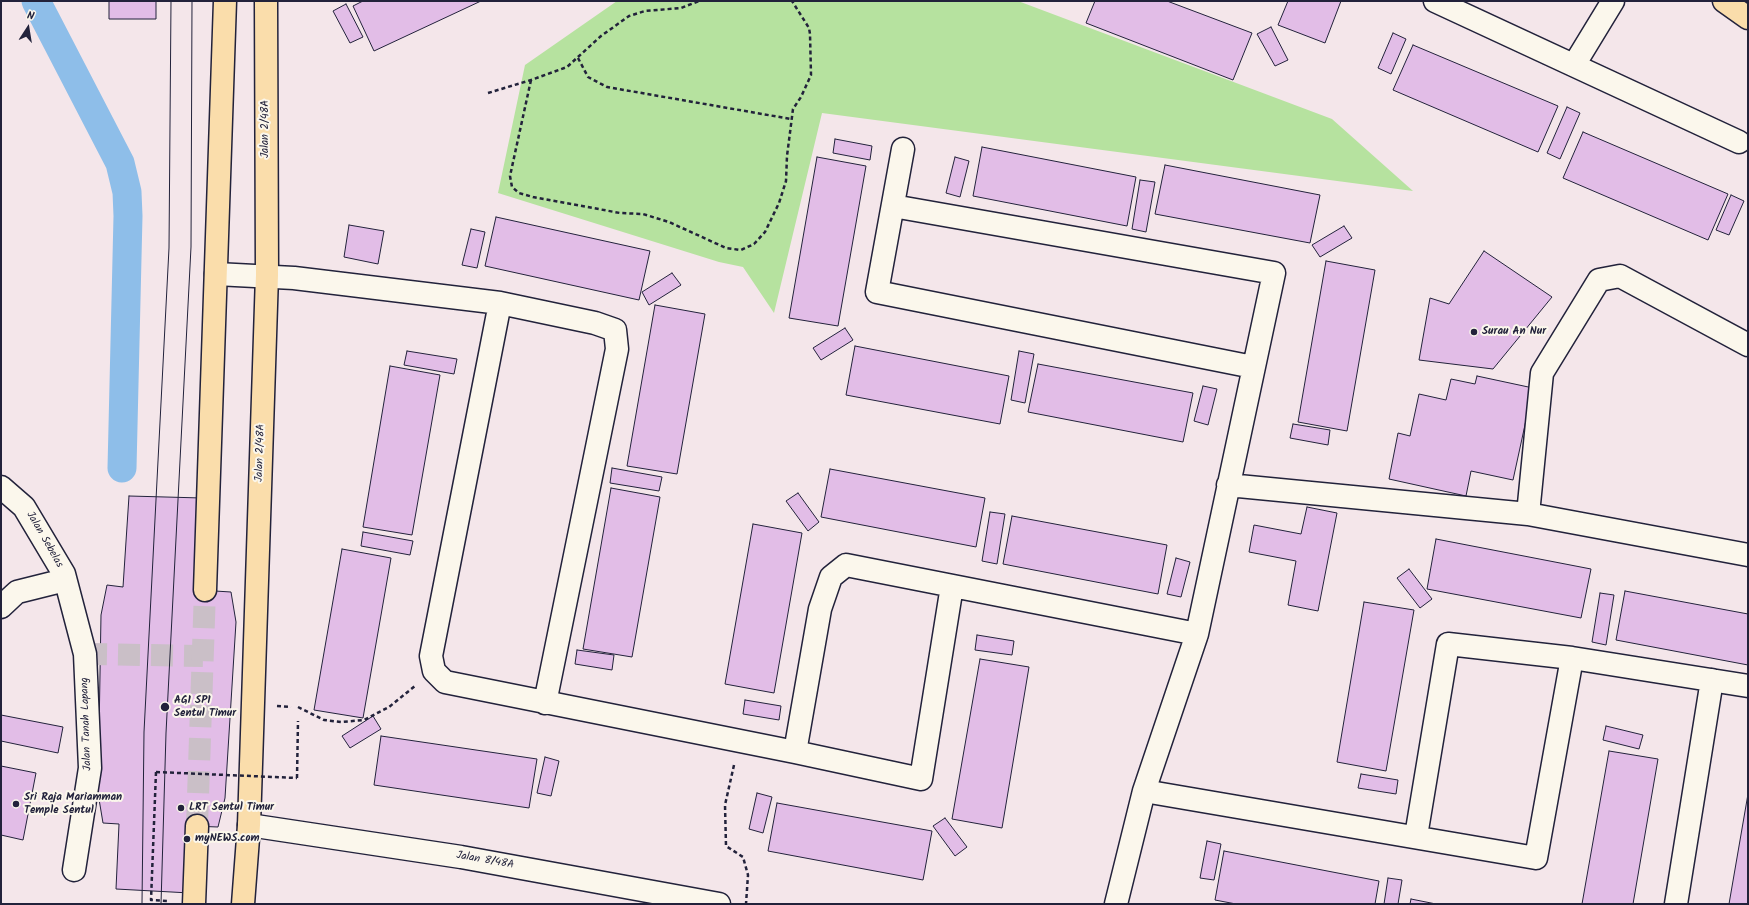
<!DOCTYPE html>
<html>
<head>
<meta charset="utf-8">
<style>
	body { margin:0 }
	#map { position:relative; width:1749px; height:905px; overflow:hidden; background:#f4e6ea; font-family:Kalam,sans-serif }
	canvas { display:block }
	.frame { position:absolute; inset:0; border:2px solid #22223b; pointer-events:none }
	.north { position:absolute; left:8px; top:8px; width:40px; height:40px; -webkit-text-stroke:3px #fbf7ec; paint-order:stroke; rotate:12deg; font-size:11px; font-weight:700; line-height:16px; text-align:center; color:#22223b }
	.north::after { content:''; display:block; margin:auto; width:14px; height:18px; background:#22223b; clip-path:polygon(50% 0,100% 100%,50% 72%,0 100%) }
</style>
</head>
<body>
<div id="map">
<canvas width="1749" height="905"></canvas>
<div class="frame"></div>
<div class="north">N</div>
</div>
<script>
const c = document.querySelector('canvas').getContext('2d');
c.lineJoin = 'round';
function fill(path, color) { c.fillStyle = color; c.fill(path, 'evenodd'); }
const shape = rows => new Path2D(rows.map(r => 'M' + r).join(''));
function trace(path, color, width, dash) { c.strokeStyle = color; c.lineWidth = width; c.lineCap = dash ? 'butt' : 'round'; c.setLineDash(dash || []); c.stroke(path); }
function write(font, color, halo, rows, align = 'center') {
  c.font = font + ' Kalam,sans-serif'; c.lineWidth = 4; c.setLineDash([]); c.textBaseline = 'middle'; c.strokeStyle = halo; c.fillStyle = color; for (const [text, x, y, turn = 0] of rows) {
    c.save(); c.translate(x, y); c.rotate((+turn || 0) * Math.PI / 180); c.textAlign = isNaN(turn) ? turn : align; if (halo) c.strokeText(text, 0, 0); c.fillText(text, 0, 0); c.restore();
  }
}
fill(shape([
	[617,1,1018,1,1332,119,1413,191,822,113,774,313,743,267,719,262,498,193,525,65]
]), '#b6e29f');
trace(shape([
	[36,1,120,163,127,192,128,216,122,468]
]), '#8ebee9', 29);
const building = shape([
	[109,1,156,1,156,19,109,19,109,1],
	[363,1,481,1,374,51,353,6,363,1],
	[1095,1,1167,1,1252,33,1233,80,1086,23,1095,1],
	[1288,1,1341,1,1325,43,1278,25,1288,1],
	[346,4,363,37,350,43,333,11,346,4],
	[1271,27,1288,60,1275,66,1257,34,1271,27],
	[1393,33,1406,39,1391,74,1378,68,1393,33],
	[1413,45,1558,106,1538,152,1393,90,1413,45],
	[1567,107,1580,113,1560,159,1547,153,1567,107],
	[1583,132,1728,194,1708,240,1563,178,1583,132],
	[835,139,872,146,870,160,833,153,835,139],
	[982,147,1136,177,1127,226,973,196,982,147],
	[817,157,866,166,838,326,789,318,817,157],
	[955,157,969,161,960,197,946,193,955,157],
	[1165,165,1320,195,1310,243,1155,214,1165,165],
	[1140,180,1155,182,1146,232,1132,229,1140,180],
	[1731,195,1744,201,1729,235,1716,230,1731,195],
	[496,217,650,251,639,300,485,266,496,217],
	[349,225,384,231,378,264,344,257,349,225],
	[1344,226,1352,238,1320,257,1312,245,1344,226],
	[471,229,485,232,477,268,462,265,471,229],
	[1484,251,1552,297,1493,369,1419,360,1430,298,1449,304,1484,251],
	[1326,261,1375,270,1347,431,1298,422,1326,261],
	[672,273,681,285,649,305,642,292,672,273],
	[655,305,705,314,677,474,627,466,655,305],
	[845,328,853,340,821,360,813,348,845,328],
	[855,346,1009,376,1000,424,846,395,855,346],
	[407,351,457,359,454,374,404,365,407,351],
	[1019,351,1034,354,1025,403,1011,400,1019,351],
	[1038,364,1193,393,1183,442,1028,412,1038,364],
	[390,366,440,375,412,535,363,527,390,366],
	[1477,376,1533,388,1513,480,1471,471,1466,496,1389,479,1398,433,1410,436,1419,394,1446,400,1451,379,1475,384,1477,376],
	[1203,386,1217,389,1208,425,1194,421,1203,386],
	[1293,424,1330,430,1328,445,1290,438,1293,424],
	[612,468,662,477,659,491,610,483,612,468],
	[830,469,985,498,976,547,821,517,830,469],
	[611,488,660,497,632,657,583,649,611,488],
	[798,493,819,522,808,531,786,501,798,493],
	[129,496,202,498,199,590,231,592,236,622,225,798,218,827,192,826,190,893,116,889,119,824,103,823,98,793,101,615,107,585,123,587,129,496],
	[1307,507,1337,513,1318,611,1288,605,1296,561,1249,552,1254,525,1301,534,1307,507],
	[990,512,1005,514,997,564,982,561,990,512],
	[1012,516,1167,545,1158,594,1003,564,1012,516],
	[753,524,802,533,774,693,725,684,753,524],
	[363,532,413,541,410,555,361,546,363,532],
	[1436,539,1591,569,1581,618,1427,589,1436,539],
	[342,549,391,558,363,718,314,710,342,549],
	[1176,558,1190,562,1181,597,1167,594,1176,558],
	[1409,569,1432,599,1420,608,1397,578,1409,569],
	[1625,591,1748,614,1748,665,1616,640,1625,591],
	[1600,593,1614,595,1606,645,1592,642,1600,593],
	[1364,602,1414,610,1386,771,1337,762,1364,602],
	[977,635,1014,641,1012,655,975,650,977,635],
	[577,650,614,655,612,670,575,664,577,650],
	[980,659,1029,667,1002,828,952,819,980,659],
	[745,700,781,706,779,720,743,714,745,700],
	[1,715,63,727,58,753,1,741,1,715],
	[373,716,381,729,350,748,342,736,373,716],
	[1606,726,1643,735,1639,749,1603,740,1606,726],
	[381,736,537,759,529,808,374,785,381,736],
	[1609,751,1658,759,1633,904,1582,904,1609,751],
	[545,757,559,761,551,796,537,793,545,757],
	[1,766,36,773,23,840,1,835,1,766],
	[1361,774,1398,780,1396,794,1358,788,1361,774],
	[757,793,772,797,763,833,749,829,757,793],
	[1748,794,1748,904,1729,904,1748,794],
	[777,803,932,831,923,880,768,851,777,803],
	[945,818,967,847,955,856,933,826,945,818],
	[1207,841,1221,844,1214,880,1200,878,1207,841],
	[1224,851,1379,881,1375,904,1236,904,1215,900,1224,851],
	[1388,878,1402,880,1398,904,1384,904,1388,878],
	[1411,899,1436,904,1410,904,1411,899]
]);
fill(building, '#e2bde7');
trace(building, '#22223b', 1);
trace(shape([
	[85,654,203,656]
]), '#cabfc7', 22, [22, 11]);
trace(shape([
	[197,826,205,590]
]), '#cabfc7', 22, [22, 11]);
const minor = shape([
	[1435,1,1739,142],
	[1574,65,1613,1],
	[903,149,877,292,1253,367],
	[893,206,1274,273,1197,634,1144,791,1116,904],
	[216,274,294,278,500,303,595,323,615,330,617,349,545,703],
	[500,303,431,656,434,671,445,682,795,752,921,779,952,586],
	[1228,485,1528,514,1542,373,1599,280,1620,276,1748,345],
	[1,487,24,507,64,574,85,654,90,768,74,870],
	[1528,514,1748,555],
	[1,607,17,592,65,580],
	[795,752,820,609,831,577,846,565,1197,634],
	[1144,791,1536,858,1572,658],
	[249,825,461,857,719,904],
	[1416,836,1448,644,1572,658,1748,686],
	[1676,904,1712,680]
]);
const major = shape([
	[1724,1,1748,18],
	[205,590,225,1],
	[194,904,197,826],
	[243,904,249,825,267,275,266,1]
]);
trace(minor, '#22223b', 25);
trace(major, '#22223b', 25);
trace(shape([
	[578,58,588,77,607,87,791,119],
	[531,80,510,176,512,187,519,193,533,197,620,213,643,214,669,222,726,248,741,250,754,244,765,232,779,203,786,181,787,156,793,109,801,97,811,75,810,34,809,28,792,1],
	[488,93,531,80,567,67,601,36,629,16,645,11,681,8,699,1],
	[277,706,291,707],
	[298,707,324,720,341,722,364,720,389,707,415,686],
	[734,765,725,805,726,846,743,857,748,875,746,904],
	[156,772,151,900,168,901],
	[297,778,298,721]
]), '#22223b', 2.5, [4, 3]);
trace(minor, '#fbf7ec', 22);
trace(major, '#faddab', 22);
trace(shape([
	[142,904,144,732,169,248,171,1],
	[161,904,166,733,191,247,192,1]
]), '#22223b', 1);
trace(shape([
	[156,772,297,778]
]), '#22223b', 2.5, [4, 3]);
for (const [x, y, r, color] of [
	[1474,332,4,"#22223b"],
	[165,707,5,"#22223b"],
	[16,804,4,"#22223b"],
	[181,808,4,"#22223b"],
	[187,839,4,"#22223b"]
]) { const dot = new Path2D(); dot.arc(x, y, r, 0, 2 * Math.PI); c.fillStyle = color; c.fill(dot); trace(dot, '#fbf7ec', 1.5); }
write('11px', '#22223b', '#fbf7ec', [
	["Jalan 2/48A",266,129,-90],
	["Jalan 2/48A",261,453,-88],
	["Jalan Sebelas",44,540,60],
	["Jalan Tanah Lapang",87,724,-92],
	["Jalan 8/48A",485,861,10]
]);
write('bold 11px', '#22223b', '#fbf7ec', [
	["Surau An Nur",1482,332],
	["AG1 SP1",174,701],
	["Sentul Timur",174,714],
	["Sri Raja Mariamman",24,798],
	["Temple Sentul",24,811],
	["LRT Sentul Timur",189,808],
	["myNEWS.com",195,839]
], 'left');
</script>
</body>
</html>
